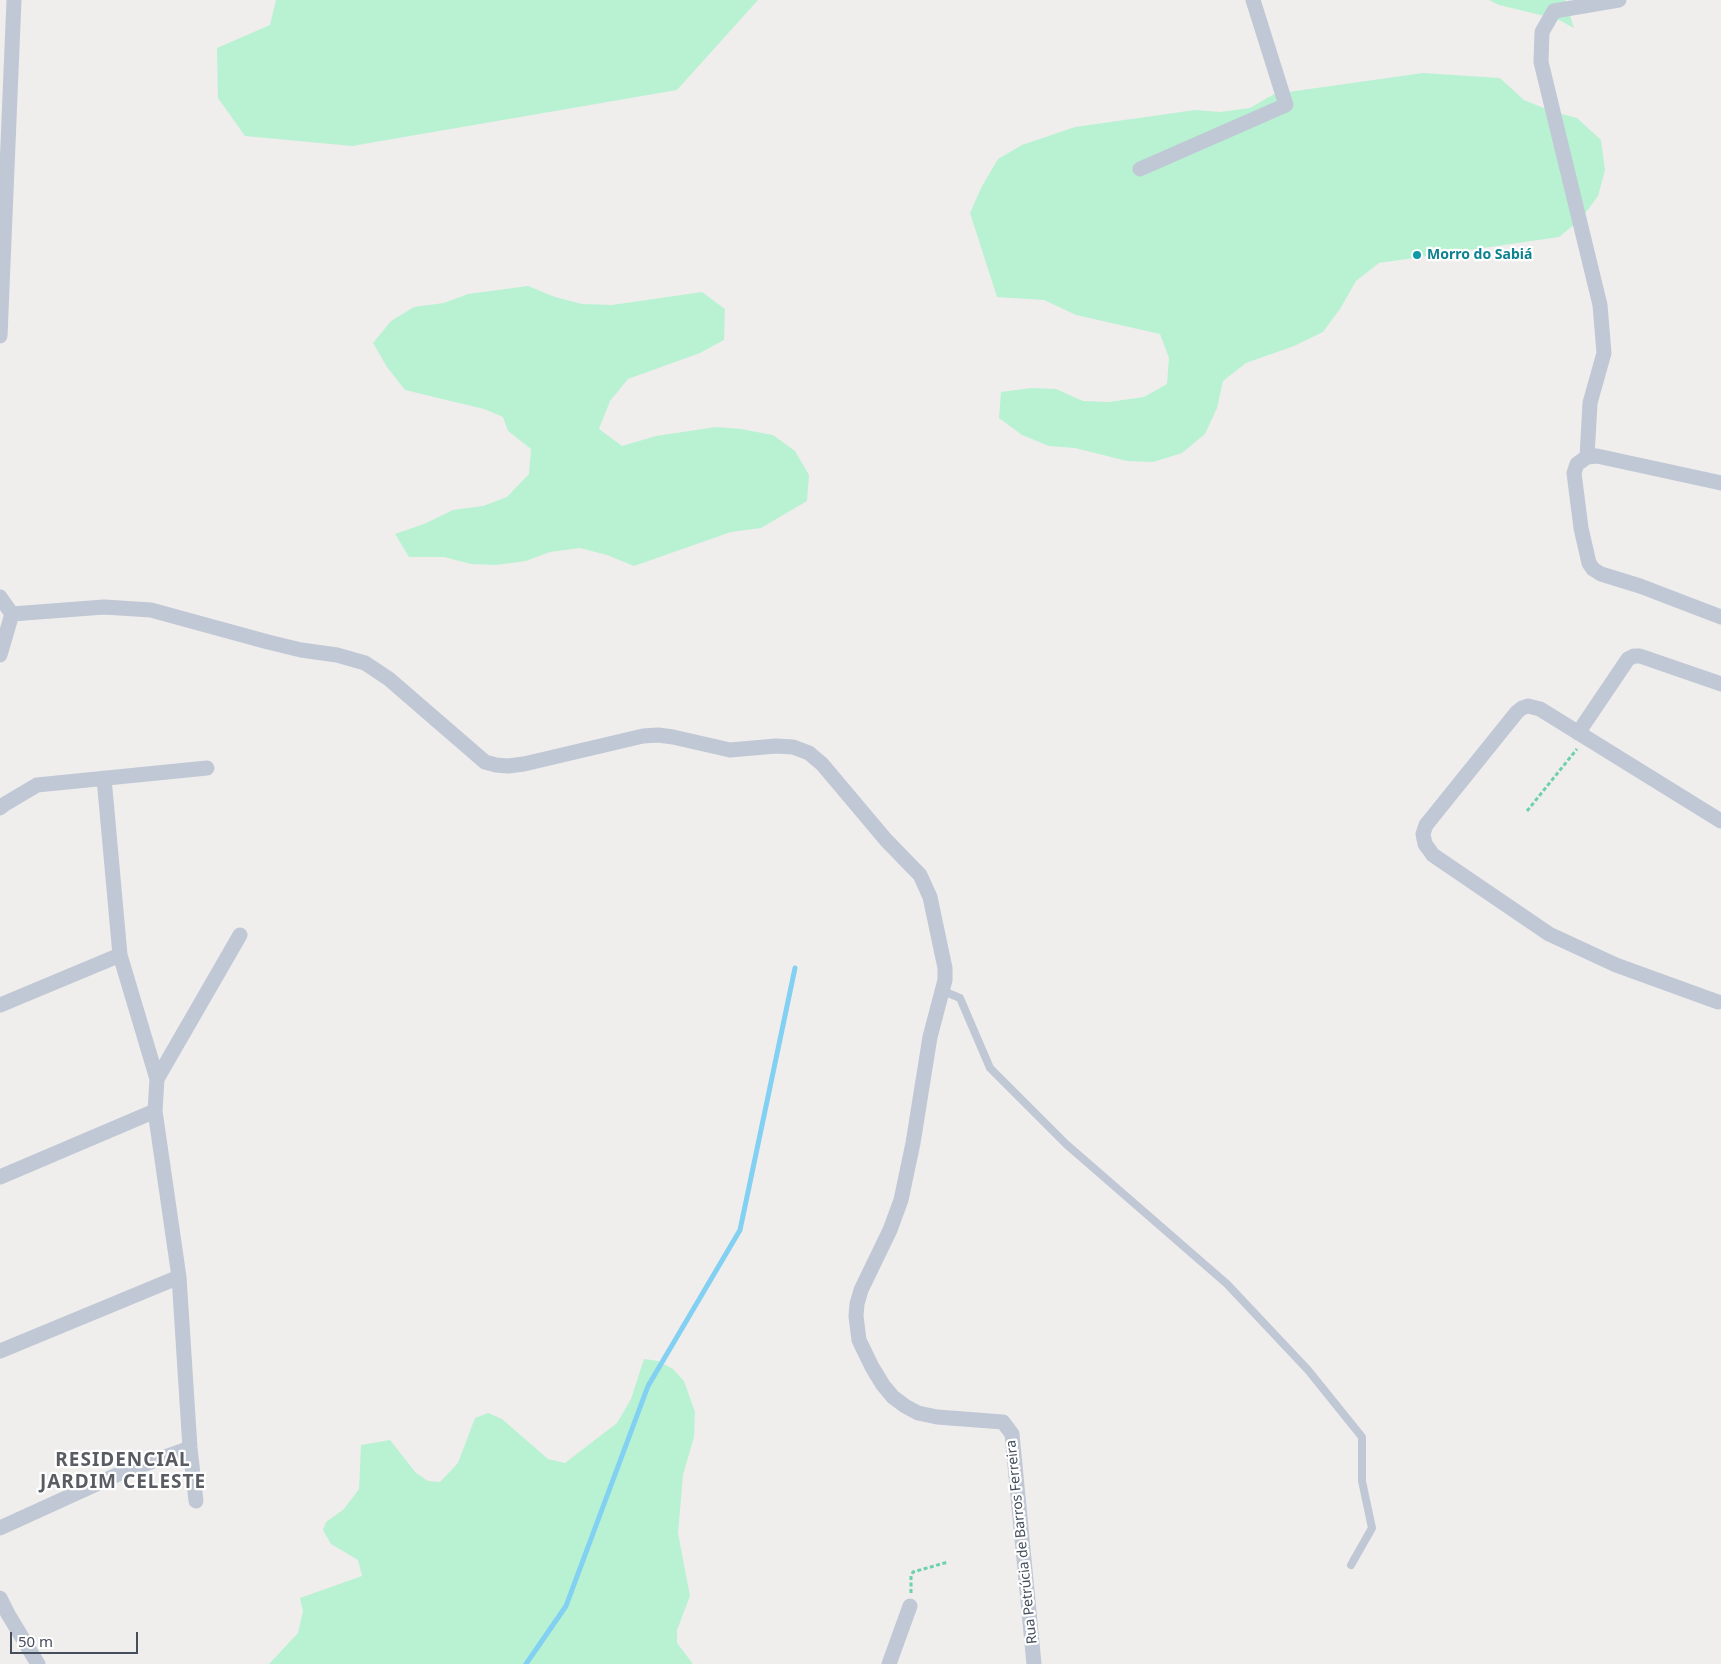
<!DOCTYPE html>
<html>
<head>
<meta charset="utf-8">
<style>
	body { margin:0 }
	#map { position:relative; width:1721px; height:1664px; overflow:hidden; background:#f0eded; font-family:"Noto Sans",sans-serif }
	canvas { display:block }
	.scale { position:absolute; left:10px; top:1632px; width:128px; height:22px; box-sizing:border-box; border:2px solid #444e5c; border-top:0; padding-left:6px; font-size:15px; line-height:18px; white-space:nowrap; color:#444e5c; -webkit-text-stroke:4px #fff; paint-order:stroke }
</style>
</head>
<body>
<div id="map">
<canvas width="1721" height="1664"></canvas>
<div class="scale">50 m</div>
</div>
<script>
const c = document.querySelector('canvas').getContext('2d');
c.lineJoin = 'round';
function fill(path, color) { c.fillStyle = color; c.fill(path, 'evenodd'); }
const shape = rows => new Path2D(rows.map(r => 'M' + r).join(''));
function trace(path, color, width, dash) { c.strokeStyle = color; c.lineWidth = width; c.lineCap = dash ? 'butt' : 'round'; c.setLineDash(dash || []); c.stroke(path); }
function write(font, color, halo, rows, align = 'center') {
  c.font = font + ' "Noto Sans",sans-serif'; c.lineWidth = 4.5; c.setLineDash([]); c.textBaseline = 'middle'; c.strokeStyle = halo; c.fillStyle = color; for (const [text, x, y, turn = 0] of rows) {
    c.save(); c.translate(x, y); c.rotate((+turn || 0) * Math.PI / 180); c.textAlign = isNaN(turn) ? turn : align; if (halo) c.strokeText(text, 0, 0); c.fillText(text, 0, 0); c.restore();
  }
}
fill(shape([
	[276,0,758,0,677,90,352,146,245,136,218,98,217,48,270,25],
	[1489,0,1565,0,1574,28,1557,19,1499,5],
	[1423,73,1500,78,1524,100,1551,111,1577,118,1601,140,1605,170,1598,196,1581,219,1559,237,1379,263,1356,281,1340,309,1323,332,1294,346,1246,363,1223,381,1217,408,1205,434,1182,453,1153,462,1127,461,1075,448,1049,446,1022,435,999,418,1001,392,1031,388,1056,389,1083,401,1109,402,1144,397,1167,384,1169,358,1160,334,1076,315,1044,300,997,297,970,213,982,186,998,159,1022,145,1075,127,1195,110,1220,112,1250,108,1274,94],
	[528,286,555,297,582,304,612,305,702,292,725,309,724,340,700,353,628,379,610,401,599,429,622,446,656,436,716,427,741,429,773,435,795,451,809,475,807,501,761,528,731,532,634,566,607,555,580,548,550,552,526,561,496,565,471,564,444,557,409,557,395,534,424,524,453,510,483,506,507,497,529,474,531,449,508,431,503,417,484,409,405,390,387,367,373,343,391,321,414,307,444,303,468,294],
	[644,1359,658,1361,673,1369,684,1381,695,1412,694,1437,683,1475,678,1533,690,1596,677,1630,677,1643,693,1664,269,1664,298,1633,303,1611,300,1598,362,1576,358,1560,331,1544,323,1530,326,1522,344,1509,359,1489,361,1445,390,1440,416,1473,428,1481,440,1482,458,1463,475,1418,488,1413,502,1419,548,1459,565,1463,617,1423,631,1399]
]), '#b8f2d3');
trace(shape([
	[526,1664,566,1606,648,1386,740,1230,795,968]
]), '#82d0f2', 5);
trace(shape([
	[1527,811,1577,749],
	[911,1593,911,1576,913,1572,948,1562]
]), '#6dd2aa', 3, [4, 2.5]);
trace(shape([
	[943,991,960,998,990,1068,1066,1144,1227,1284,1308,1370,1362,1437,1362,1481,1372,1528,1351,1565]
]), '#bfc8d4', 8);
trace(shape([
	[1140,169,1286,105,1253,0],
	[0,336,14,0],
	[1587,457,1590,403,1604,353,1600,305,1541,62,1542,32,1554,11,1619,0],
	[1587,457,1577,464,1574,473,1581,528,1589,563,1593,569,1601,574,1640,586,1721,617],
	[1587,457,1597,456,1721,483],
	[0,597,12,614],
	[0,655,12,614,104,607,151,610,268,642,301,650,337,655,365,663,389,679,485,762,496,765,508,766,524,764,643,736,658,735,673,737,730,750,776,746,793,747,809,753,822,764,886,840,920,875,930,897,945,968,945,980,930,1037,913,1143,901,1200,890,1230,861,1290,857,1304,856,1316,859,1340,872,1367,883,1385,893,1397,905,1406,918,1413,937,1417,1003,1422,1012,1434,1034,1664],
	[1578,733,1628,659,1634,656,1640,656,1721,684],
	[104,778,120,955,157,1079,155,1111,179,1277,190,1448,196,1501],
	[0,808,5,804,37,785,207,768],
	[1718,1002,1616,965,1549,934,1433,855,1425,844,1423,834,1426,825,1517,712,1522,708,1528,706,1540,709,1721,821],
	[0,1005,120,955],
	[157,1079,240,935],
	[0,1177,155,1111],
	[0,1351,179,1277],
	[0,1528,123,1472,190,1448],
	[0,1598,8,1614,38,1664],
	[889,1664,910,1606]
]), '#bfc8d4', 15);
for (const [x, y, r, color] of [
	[1417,255,5,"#0f9aa8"]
]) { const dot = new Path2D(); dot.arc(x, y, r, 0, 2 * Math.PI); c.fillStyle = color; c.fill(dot); trace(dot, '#fff', 2); }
write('bold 14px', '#0d838f', '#fff', [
	["Morro do Sabiá",1427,255]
], 'left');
write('14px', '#444e5c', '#fff', [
	["Rua Petrúcia de Barros Ferreira",1022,1542,-96]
]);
c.letterSpacing = '1px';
write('bold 19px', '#595d63', '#fff', [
	["RESIDENCIAL",123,1461],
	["JARDIM CELESTE",123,1483]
]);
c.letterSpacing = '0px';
</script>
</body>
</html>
